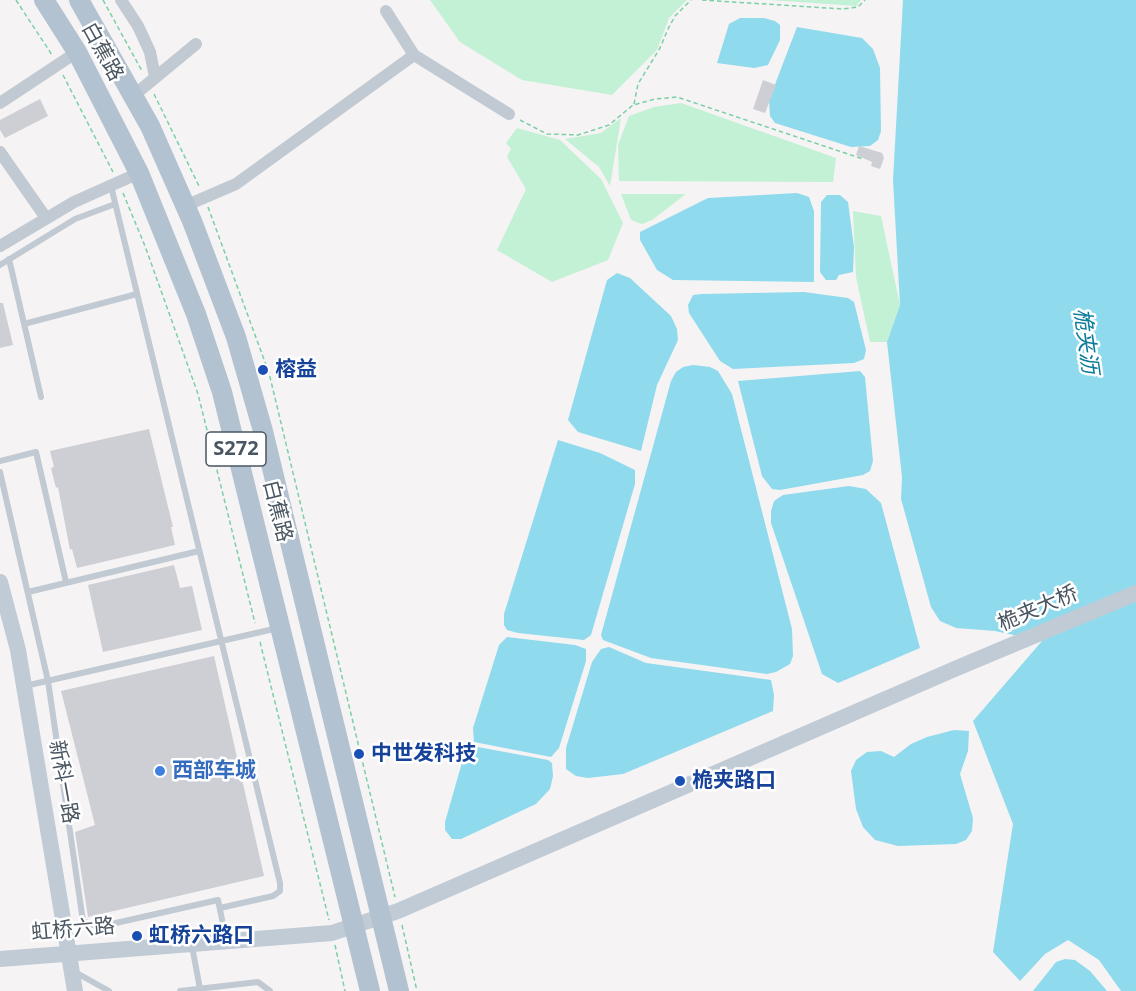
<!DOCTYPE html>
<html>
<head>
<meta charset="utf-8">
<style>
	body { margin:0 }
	canvas { display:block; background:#f5f3f3 }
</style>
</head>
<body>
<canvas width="1136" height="991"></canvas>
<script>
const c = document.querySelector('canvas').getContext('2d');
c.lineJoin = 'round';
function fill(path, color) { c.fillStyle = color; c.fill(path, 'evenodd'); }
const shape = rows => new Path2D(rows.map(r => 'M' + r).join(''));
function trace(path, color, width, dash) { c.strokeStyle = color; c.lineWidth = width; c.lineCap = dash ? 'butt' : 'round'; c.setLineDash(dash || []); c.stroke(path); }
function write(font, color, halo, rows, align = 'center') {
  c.font = font + ' "Open Sans","Noto Sans SC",sans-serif'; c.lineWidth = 5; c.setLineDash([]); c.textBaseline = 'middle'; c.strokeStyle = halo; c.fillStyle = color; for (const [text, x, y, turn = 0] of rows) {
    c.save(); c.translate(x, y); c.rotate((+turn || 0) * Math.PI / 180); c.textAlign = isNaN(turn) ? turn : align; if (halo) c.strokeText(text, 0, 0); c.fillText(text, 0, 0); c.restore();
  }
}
fill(shape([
	[430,0,687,0,669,18,657,50,612,95,522,80,460,42],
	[770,0,861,0,856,6],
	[681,103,836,158,833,182,619,181,618,145,629,116,654,107],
	[621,118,610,186,599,167,565,139,601,133],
	[517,128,560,140,601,179,623,223,608,260,552,282,497,250,526,189,507,157,511,149,506,143],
	[621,194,686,194,652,220,642,224,631,220],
	[853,211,881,216,900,305,887,342,870,342,856,277]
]), '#c3f1d5');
fill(shape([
	[903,0,1136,0,1136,991,1121,991,1099,960,1068,940,1045,954,1020,981,993,952,1013,824,973,721,1042,641,995,631,956,628,940,621,931,607,901,499,902,477,887,342,900,305,893,180],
	[740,18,764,18,775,21,780,25,780,40,768,65,754,68,717,63,729,24],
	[797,27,862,38,873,49,880,68,881,131,878,140,870,146,851,147,775,123,770,116,769,100],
	[797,193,809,197,814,211,814,282,673,280,657,270,640,240,640,232,708,198],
	[827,195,840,195,848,202,854,247,853,272,839,275,836,280,826,280,820,272,821,202],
	[617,273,630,278,671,316,677,329,678,340,657,385,641,451,578,432,568,420,607,280],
	[804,292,848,298,854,302,866,350,864,359,854,363,733,369,720,361,689,313,688,305,693,295,701,294],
	[693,365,710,367,718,371,732,394,792,629,793,656,790,664,776,672,767,674,651,658,603,640,601,635,671,381,676,372,683,367],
	[860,371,865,377,873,461,870,471,863,475,780,490,772,489,762,476,738,381],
	[558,440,600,453,635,470,635,484,591,635,584,640,518,633,507,630,504,625,504,614],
	[849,486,866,489,881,503,920,648,838,683,822,674,771,523,771,511,774,501,783,495],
	[507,637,575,645,586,649,586,661,559,748,551,757,474,742,473,728,499,645],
	[609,647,646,663,771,680,774,695,773,711,623,774,588,778,576,776,566,769,566,748,592,662,601,649],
	[954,730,969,731,968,751,960,774,973,818,972,831,966,840,956,844,898,846,875,840,863,827,856,809,851,771,856,760,867,752,881,751,894,757,911,744,927,737],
	[467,745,548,760,552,763,553,776,550,789,536,804,461,839,452,839,445,830,445,822],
	[1065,959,1075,960,1090,971,1107,991,1033,991,1056,962]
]), '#90daee');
fill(shape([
	[763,80,776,85,765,113,753,109],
	[40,99,48,116,5,138,0,130,0,120],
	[859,146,882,153,884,158,880,169,871,166,872,162,856,155],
	[0,303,3,303,13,345,0,348],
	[149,429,173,527,171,527,175,545,77,568,72,549,70,550,58,487,56,488,51,468,54,467,50,451],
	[174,565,180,588,192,586,202,630,103,652,88,585],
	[214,656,264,876,88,917,75,832,95,825,61,691]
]), '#cdcfd5');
trace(shape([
	[16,0,52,55],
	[103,0,142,71],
	[702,0,843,9,858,7,865,0],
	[63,75,113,172],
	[154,94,199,186],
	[634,104,638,84,660,48,668,29,675,16,691,0],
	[520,120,547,134,578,135,609,125,633,105,655,99,677,97,863,159],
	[123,193,145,246,198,394,255,623],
	[208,207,269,373,395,897],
	[260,642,329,920],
	[402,925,417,991],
	[335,945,345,991]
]), '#7ad0a6', 1.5, [4.5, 3]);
trace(shape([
	[111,186,280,883,280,891,273,896,220,908],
	[9,259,41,397],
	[0,265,75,219,115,204],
	[24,324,137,294],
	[0,461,36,452,66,582],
	[0,472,48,681,83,921,98,927,218,900,226,939],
	[28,592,199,551],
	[25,686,278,628],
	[192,946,200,989],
	[75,972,109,991],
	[180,991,258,982,270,991]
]), '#c1cad2', 6);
trace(shape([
	[121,0,138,26,150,52,155,77],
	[386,11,414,55,509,114],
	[133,96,196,44],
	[0,103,77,52],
	[0,152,46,218],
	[185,206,236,184,414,55],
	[0,246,74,202,139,173]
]), '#c1cad2', 12);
trace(shape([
	[0,582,18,650,75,991],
	[0,959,332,933,398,911,957,668,1136,593]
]), '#c1cbd6', 16);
trace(shape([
	[44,0,77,52,139,173,196,314,222,392,370,991],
	[79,0,150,126,192,221,236,337,263,431,399,991]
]), '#b3c2d1', 20);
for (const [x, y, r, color] of [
	[263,370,6,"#1a4fb4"],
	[359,754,6,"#1a4fb4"],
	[160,771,6,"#3f7fe0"],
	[680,781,6,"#1a4fb4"],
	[137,936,6,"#1a4fb4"]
]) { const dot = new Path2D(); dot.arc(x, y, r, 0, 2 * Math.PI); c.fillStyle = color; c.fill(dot); trace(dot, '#fff', 2); }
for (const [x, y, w] of [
	[236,449,60]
]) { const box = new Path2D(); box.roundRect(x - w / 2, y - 17, w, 34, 4.5); c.fillStyle = '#fff'; c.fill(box); trace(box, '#4a5661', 1.5); }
write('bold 20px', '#4a5661', null, [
	["S272",236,449]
]);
write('21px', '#4a5661', '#fff', [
	["白蕉路",102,52,61],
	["白蕉路",277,511,76],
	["桅夹大桥",1038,609,-23],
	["新科一路",63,782,80],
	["虹桥六路",73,930,-5]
]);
write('bold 21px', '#164399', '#fff', [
	["榕益",275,370],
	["中世发科技",371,754],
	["桅夹路口",692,781],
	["虹桥六路口",149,936]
], 'left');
write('bold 21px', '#366cbe', '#fff', [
	["西部车城",172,771]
], 'left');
write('italic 22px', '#0c7c9b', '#fff', [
	["桅夹沥",1085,341,82]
]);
</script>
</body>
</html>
